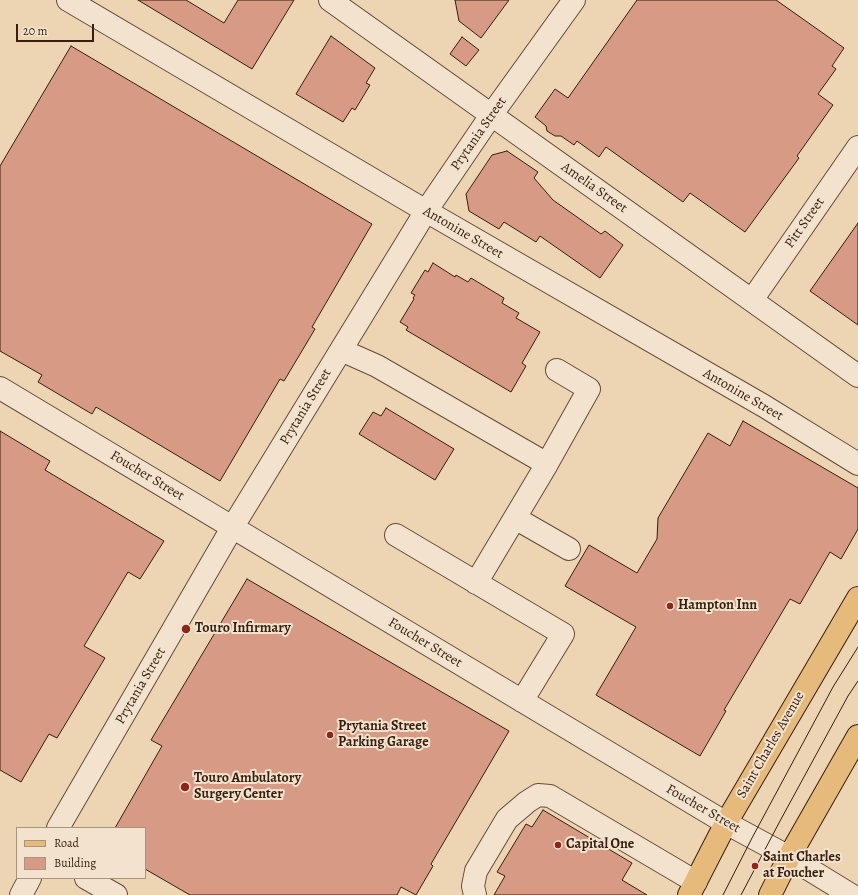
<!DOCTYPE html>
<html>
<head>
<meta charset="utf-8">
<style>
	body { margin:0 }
	#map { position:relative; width:858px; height:895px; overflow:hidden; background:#edd4b3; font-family:Alegreya,serif }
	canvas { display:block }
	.legend { position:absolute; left:16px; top:827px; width:130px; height:52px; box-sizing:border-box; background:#f3e3ce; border:1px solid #a89481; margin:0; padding:5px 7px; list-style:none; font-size:12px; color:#371e0e }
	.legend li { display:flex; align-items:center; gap:8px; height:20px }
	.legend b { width:20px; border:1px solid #a89481 }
	.scale { position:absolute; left:16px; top:24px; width:78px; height:18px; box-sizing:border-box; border:2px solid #371e0e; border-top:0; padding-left:5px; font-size:12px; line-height:14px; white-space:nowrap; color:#371e0e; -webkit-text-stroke:3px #f3e3ce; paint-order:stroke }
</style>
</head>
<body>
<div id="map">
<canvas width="858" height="895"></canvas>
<ul class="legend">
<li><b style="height:5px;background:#e6ba7a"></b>Road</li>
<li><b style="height:11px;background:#d79a85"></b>Building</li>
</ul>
<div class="scale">20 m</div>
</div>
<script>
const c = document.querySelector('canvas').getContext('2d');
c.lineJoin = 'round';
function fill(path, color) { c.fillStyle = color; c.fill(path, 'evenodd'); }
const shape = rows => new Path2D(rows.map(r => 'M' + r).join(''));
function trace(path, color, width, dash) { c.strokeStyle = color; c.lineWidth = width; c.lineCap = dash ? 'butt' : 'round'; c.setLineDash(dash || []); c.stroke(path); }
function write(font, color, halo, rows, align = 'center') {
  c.font = font + ' Alegreya,serif'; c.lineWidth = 4; c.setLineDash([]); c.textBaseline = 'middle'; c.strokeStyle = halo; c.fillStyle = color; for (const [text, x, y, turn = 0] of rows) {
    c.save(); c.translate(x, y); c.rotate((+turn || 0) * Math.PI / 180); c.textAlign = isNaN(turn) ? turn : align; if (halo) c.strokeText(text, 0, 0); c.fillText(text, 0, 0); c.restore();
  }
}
const building = shape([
	[138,0,186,0,224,23,238,0,294,0,252,69,138,0],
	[455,0,509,0,481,38,459,21,455,0],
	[637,0,776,0,844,48,832,66,836,69,818,94,833,105,797,156,799,158,745,232,690,193,683,202,606,147,599,157,577,141,574,145,561,136,555,136,547,131,546,126,535,117,555,89,568,98,637,0],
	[331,36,375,68,366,83,370,85,355,110,352,108,343,122,296,94,331,36],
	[462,37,479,50,466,66,450,54,462,37],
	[71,46,372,224,312,327,315,329,284,381,280,379,220,481,96,407,92,414,38,382,42,375,0,351,0,166,71,46],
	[507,151,538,172,534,178,553,200,601,234,605,231,623,245,600,278,540,236,536,242,504,222,499,229,469,211,466,194,492,155,507,151],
	[858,223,858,325,810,291,858,223],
	[433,263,455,277,456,275,468,282,471,278,504,298,502,303,519,313,516,318,540,332,522,363,526,366,511,392,406,330,408,327,400,322,414,299,413,298,415,295,411,293,425,270,428,272,433,263],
	[386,408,454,449,435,480,359,434,373,412,381,416,386,408],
	[743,421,858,488,858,529,841,559,830,552,800,604,790,599,724,710,726,711,700,756,596,695,636,627,565,586,589,545,637,573,657,539,658,518,708,433,730,446,743,421],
	[0,431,50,461,45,470,164,541,140,579,128,572,84,646,105,658,57,738,49,734,21,782,0,770,0,431],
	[247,579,509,731,431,864,433,866,416,895,401,887,397,895,190,895,145,869,145,828,115,828,162,746,151,740,247,579],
	[543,810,632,863,622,880,647,895,494,895,505,876,497,872,526,824,532,827,543,810]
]);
fill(building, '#d79a85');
trace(building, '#371e0e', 1);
const minor = shape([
	[68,0,426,211,764,406,858,464],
	[330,0,858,376],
	[752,300,858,147],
	[341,350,377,366,547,464],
	[0,388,726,823,789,857,851,895],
	[515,518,569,549],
	[396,535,563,634,522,701],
	[476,583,547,464,589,389,557,370],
	[58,828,232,528,426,211,492,114,574,0],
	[86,878,116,895],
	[21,895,30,878],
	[475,895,473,886,476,871,507,819,527,802,538,795,550,796,696,882]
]);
const major = shape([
	[689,895,726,823,858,598],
	[770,895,789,857,858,736]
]);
trace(minor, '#644c37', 24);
trace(major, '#371e0e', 24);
trace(minor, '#f3e3ce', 22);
trace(major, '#e6ba7a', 22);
trace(shape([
	[723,895,752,838,833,687,858,647],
	[741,895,780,821,848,696,858,681]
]), '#371e0e', 1);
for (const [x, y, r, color] of [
	[670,606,4,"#8f2418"],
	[186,629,5,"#8f2418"],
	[330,735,4,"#8f2418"],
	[185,787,5,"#8f2418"],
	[558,845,4,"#8f2418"],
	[755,866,4,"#8f2418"]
]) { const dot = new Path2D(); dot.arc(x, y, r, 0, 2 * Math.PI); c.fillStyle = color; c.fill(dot); trace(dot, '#f3e3ce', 1.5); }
write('14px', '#371e0e', '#f3e3ce', [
	["Prytania Street",479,134,-55],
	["Amelia Street",594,188,35],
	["Pitt Street",805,223,-55],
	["Antonine Street",463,233,30],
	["Antonine Street",743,395,30],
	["Prytania Street",306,407,-59],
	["Foucher Street",147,476,31],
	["Foucher Street",425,643,31],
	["Prytania Street",141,686,-60],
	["Saint Charles Avenue",771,745,-60],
	["Foucher Street",703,809,30]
]);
write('bold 14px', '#371e0e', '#f3e3ce', [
	["Hampton Inn",678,606],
	["Touro Infirmary",195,629],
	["Prytania Street",338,727],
	["Parking Garage",338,743],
	["Touro Ambulatory",194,779],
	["Surgery Center",194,795],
	["Capital One",566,845],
	["Saint Charles",763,858],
	["at Foucher",763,874]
], 'left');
</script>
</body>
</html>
